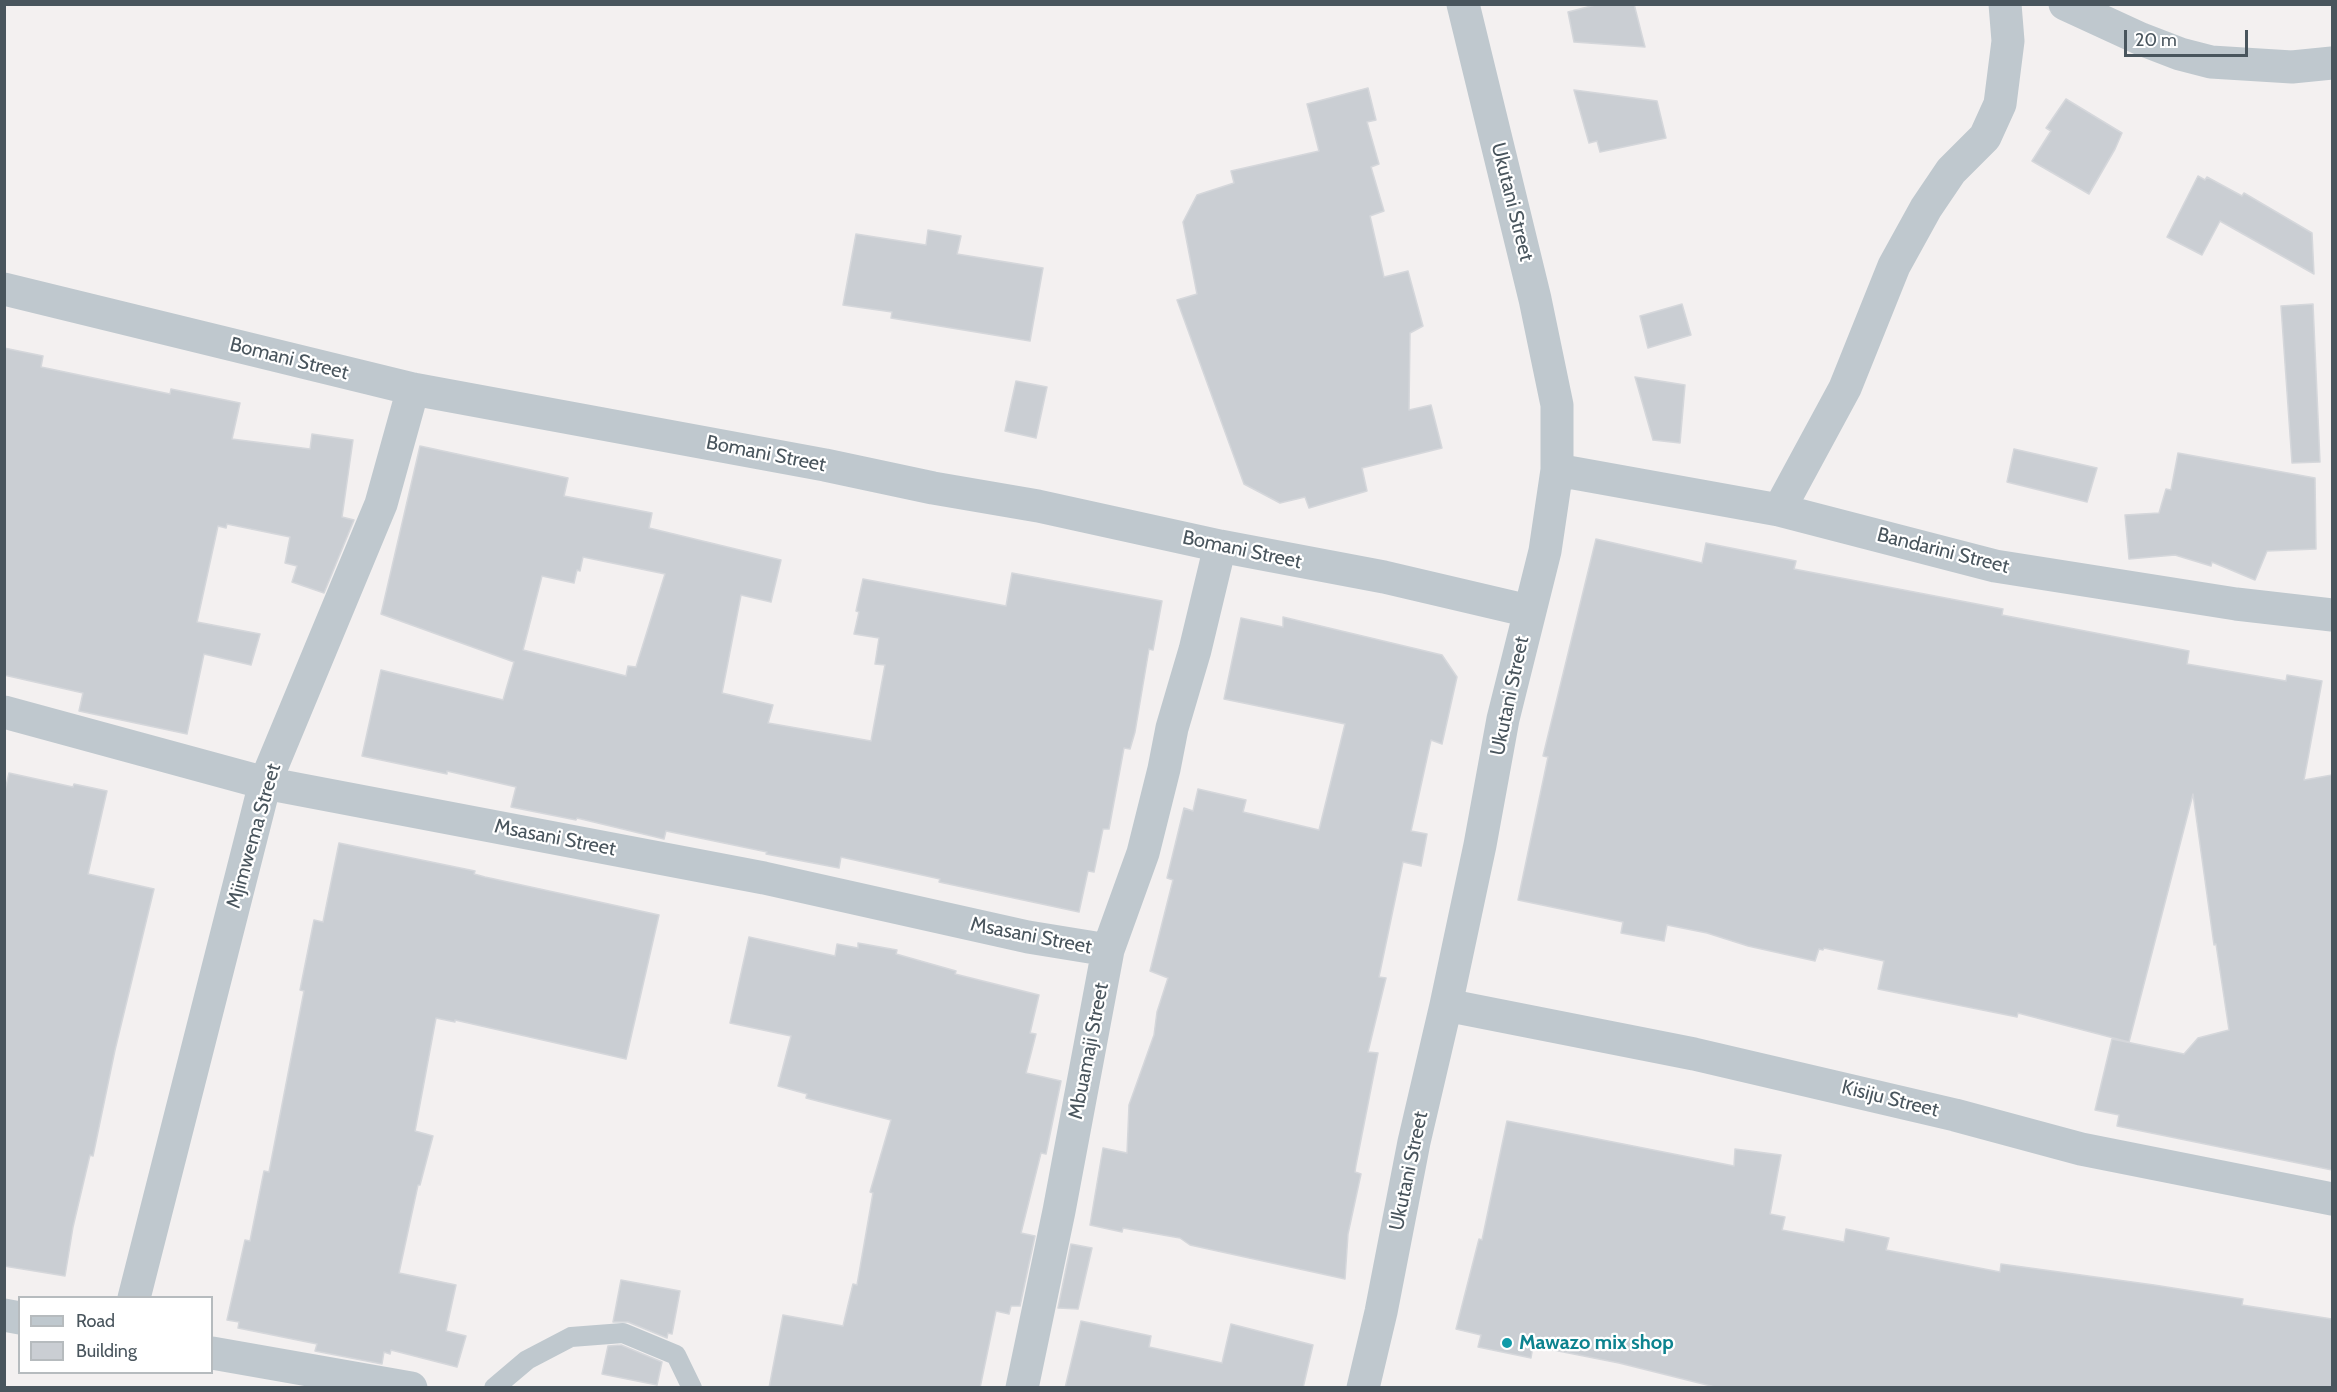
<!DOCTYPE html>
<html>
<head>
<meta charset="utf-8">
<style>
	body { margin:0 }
	#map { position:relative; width:2337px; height:1392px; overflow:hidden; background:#f3f0f0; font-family:Cabin,sans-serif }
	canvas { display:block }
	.frame { position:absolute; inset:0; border:6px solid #49555d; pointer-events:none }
	.legend { position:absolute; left:18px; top:1296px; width:195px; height:78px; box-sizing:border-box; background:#fff; border:2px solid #b6bbbe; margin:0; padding:8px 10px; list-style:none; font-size:18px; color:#49555d }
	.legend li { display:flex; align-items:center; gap:12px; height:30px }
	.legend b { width:30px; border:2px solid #b6bbbe }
	.scale { position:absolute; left:2124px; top:30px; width:124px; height:27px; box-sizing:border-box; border:3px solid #49555d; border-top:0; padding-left:8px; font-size:18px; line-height:21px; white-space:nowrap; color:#49555d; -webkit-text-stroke:4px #fff; paint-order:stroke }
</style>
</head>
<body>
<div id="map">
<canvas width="2337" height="1392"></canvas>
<div class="frame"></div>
<ul class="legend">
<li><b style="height:8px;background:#bfc8ce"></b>Road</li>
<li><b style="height:16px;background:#caced3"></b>Building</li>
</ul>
<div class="scale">20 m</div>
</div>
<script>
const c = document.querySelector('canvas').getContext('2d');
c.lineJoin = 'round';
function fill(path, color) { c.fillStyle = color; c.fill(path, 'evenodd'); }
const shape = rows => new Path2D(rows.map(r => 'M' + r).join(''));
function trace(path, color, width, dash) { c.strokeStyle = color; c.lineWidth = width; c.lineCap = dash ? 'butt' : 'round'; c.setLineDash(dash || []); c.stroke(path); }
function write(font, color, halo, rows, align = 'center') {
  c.font = font + ' Cabin,sans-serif'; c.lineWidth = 4.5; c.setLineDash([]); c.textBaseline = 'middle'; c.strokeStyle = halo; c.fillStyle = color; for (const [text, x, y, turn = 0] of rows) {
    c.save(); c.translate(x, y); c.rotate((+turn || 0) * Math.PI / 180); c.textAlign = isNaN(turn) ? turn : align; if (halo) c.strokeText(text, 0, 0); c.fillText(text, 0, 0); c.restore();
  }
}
const building = shape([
	[1599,4,1634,4,1645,47,1574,42,1568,12,1599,4],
	[1368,88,1376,120,1367,122,1379,164,1371,167,1384,211,1370,216,1384,277,1408,271,1423,326,1410,333,1409,410,1431,405,1442,448,1362,468,1367,491,1309,508,1305,497,1280,503,1244,484,1177,300,1197,294,1183,222,1197,195,1234,183,1231,171,1319,151,1307,104,1368,88],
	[1574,90,1657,101,1666,138,1600,152,1597,141,1589,143,1574,90],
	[2066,99,2122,133,2115,149,2089,194,2032,161,2051,131,2046,128,2066,99],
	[2198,176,2205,180,2207,177,2242,196,2244,193,2312,233,2314,274,2220,221,2202,255,2167,237,2198,176],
	[928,230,961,236,957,254,1043,268,1030,341,891,318,892,312,843,305,856,234,926,245,928,230],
	[1682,304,1691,335,1648,348,1640,316,1682,304],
	[2313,304,2320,462,2292,463,2281,306,2313,304],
	[4,348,43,356,41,367,170,394,171,389,240,403,232,439,310,449,312,434,353,440,342,517,354,520,324,593,292,582,297,566,285,563,290,537,227,524,226,528,218,526,197,622,260,634,251,665,204,654,187,734,79,711,83,693,4,675,4,348],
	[1635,377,1685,385,1680,443,1653,440,1635,377],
	[1016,381,1047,387,1036,438,1005,431,1016,381],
	[420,446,568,478,564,496,652,513,649,528,781,560,771,602,741,595,722,693,773,705,768,723,871,741,885,665,875,664,879,638,854,634,859,612,856,611,863,579,1006,606,1012,573,1162,601,1153,650,1149,649,1135,732,1130,749,1124,748,1109,829,1103,829,1094,872,1088,871,1079,912,939,882,940,879,841,857,839,868,766,854,767,852,666,831,664,839,577,818,576,820,511,807,516,787,447,771,447,774,362,756,381,670,503,700,514,662,381,614,420,446],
	[583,557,665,574,636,667,628,666,626,676,523,650,542,576,574,583,577,570,580,571,583,557],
	[2014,449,2097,468,2087,502,2007,482,2014,449],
	[2178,453,2315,478,2316,549,2267,551,2255,580,2212,562,2211,566,2175,555,2129,559,2125,515,2159,513,2166,489,2171,490,2178,453],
	[1596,539,1702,563,1706,543,1796,561,1794,569,2003,609,2002,615,2189,651,2187,664,2286,681,2287,675,2322,681,2304,780,2332,775,2332,1170,2117,1126,2119,1115,2095,1110,2112,1039,2184,1054,2198,1038,2229,1030,2216,944,2214,945,2193,794,2129,1042,2018,1013,2017,1017,1878,989,1884,961,1824,948,1823,950,1819,949,1815,961,1748,946,1707,933,1667,925,1664,941,1621,933,1623,922,1518,900,1548,757,1543,756,1596,539],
	[1283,617,1442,655,1457,677,1442,744,1431,740,1411,831,1427,834,1421,866,1403,862,1379,977,1386,978,1368,1052,1378,1053,1356,1165,1355,1172,1361,1174,1348,1234,1345,1279,1190,1245,1180,1238,1123,1228,1122,1232,1090,1225,1103,1148,1127,1153,1129,1105,1154,1035,1157,1012,1168,978,1150,971,1173,880,1167,878,1184,808,1193,811,1198,789,1246,800,1243,812,1319,830,1345,724,1224,699,1241,618,1283,627,1283,617],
	[9,773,73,787,74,784,107,791,88,874,154,889,115,1050,93,1156,90,1155,73,1227,65,1276,4,1266,4,795,9,773],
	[339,843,475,871,474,874,485,877,659,915,626,1059,455,1020,455,1022,436,1018,415,1131,433,1136,420,1185,418,1185,399,1273,456,1285,446,1331,466,1336,457,1367,391,1350,390,1354,384,1352,382,1364,315,1351,317,1344,238,1328,239,1322,227,1320,245,1240,250,1241,264,1171,269,1172,304,991,300,990,314,920,323,922,339,843],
	[749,937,835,956,837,944,858,948,858,943,897,950,896,954,956,971,955,974,1039,995,1030,1033,1036,1034,1026,1073,1061,1081,1046,1154,1041,1153,1021,1233,1035,1236,1020,1306,1011,1306,1009,1314,996,1311,980,1388,769,1388,783,1315,843,1326,853,1284,857,1285,873,1193,870,1192,891,1120,806,1098,807,1094,778,1086,791,1036,730,1023,749,937],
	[1507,1121,1734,1166,1735,1149,1781,1155,1770,1214,1785,1217,1782,1230,1844,1242,1846,1229,1889,1238,1886,1250,2000,1272,2001,1264,2154,1285,2243,1299,2242,1305,2332,1319,2332,1388,1719,1388,1619,1363,1533,1346,1531,1358,1478,1347,1481,1335,1456,1329,1479,1239,1482,1240,1507,1121],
	[1071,1244,1092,1248,1078,1309,1058,1308,1071,1244],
	[621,1280,680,1291,672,1334,668,1333,667,1338,628,1322,613,1322,621,1280],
	[1081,1321,1151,1336,1149,1347,1222,1363,1231,1324,1313,1345,1303,1388,1065,1388,1081,1321],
	[621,1345,662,1362,657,1385,602,1374,608,1346,621,1345]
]);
fill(building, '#caced3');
trace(building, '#d5d7db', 1.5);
trace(shape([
	[494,1388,527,1360,571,1337,623,1333,676,1355,692,1388]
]), '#bfc8ce', 20);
trace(shape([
	[2065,4,2141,39,2180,54,2211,62,2292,67,2332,63],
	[4,289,413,389,825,465,933,488,1038,506,1220,546,1384,577,1529,611],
	[1557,470,1779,510,1995,566,2236,604,2332,615],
	[1779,510,1845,388,1894,266,1926,208,1951,171,1985,137,2000,104,2008,41,2005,4],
	[4,712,265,783,764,878,1028,937,1108,950],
	[1446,1005,1694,1054,1955,1115,2081,1149,2332,1199],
	[134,1298,265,783,381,504,413,389],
	[4,1315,20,1318],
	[212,1353,411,1388],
	[1022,1388,1059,1211,1108,950,1143,853,1164,769,1172,728,1195,650,1220,546],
	[1363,1388,1381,1312,1414,1142,1446,1005,1480,845,1503,719,1545,551,1557,470,1557,405,1535,299,1463,4]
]), '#bfc8ce', 33);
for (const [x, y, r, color] of [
	[1507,1343,6,"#0f9aa8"]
]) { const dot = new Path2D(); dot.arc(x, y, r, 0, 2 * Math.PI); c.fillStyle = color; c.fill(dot); trace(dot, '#fff', 2); }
write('20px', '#49555d', '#fff', [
	["Ukutani Street",1512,202,76],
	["Bomani Street",289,359,14],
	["Bomani Street",766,454,11],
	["Bomani Street",1242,550,12],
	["Bandarini Street",1943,551,14],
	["Ukutani Street",1510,696,-78],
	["Mjimwema Street",254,836,-74],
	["Msasani Street",555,838,11],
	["Msasani Street",1031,936,11],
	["Mbuamaji Street",1089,1051,-79],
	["Kisiju Street",1890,1099,14],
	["Ukutani Street",1409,1171,-78]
]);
write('bold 20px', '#0d838f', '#fff', [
	["Mawazo mix shop",1519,1343]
], 'left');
</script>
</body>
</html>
